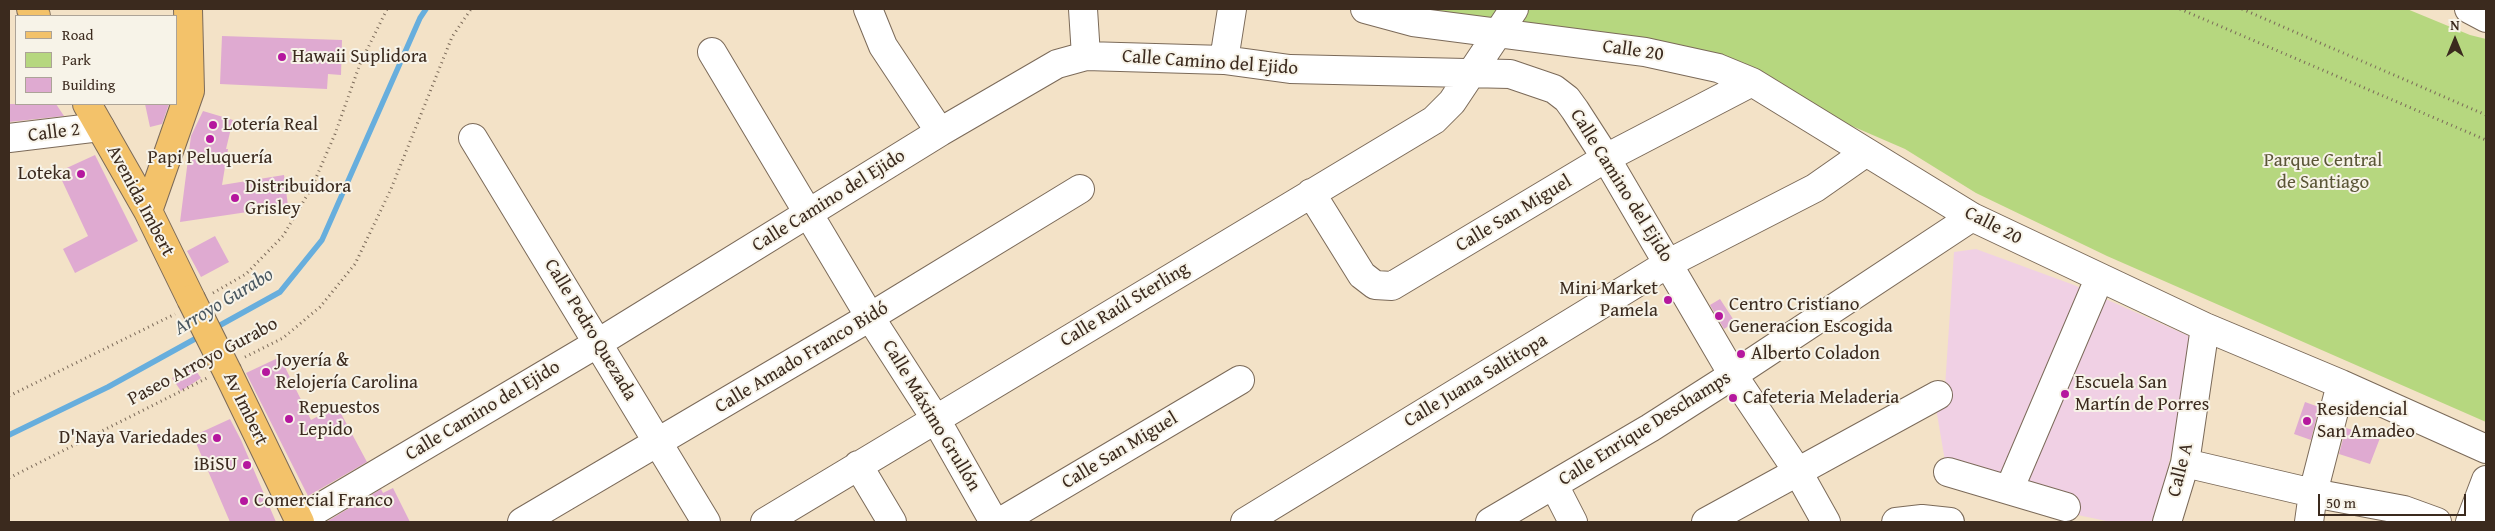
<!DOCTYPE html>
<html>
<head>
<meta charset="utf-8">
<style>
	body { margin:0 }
	#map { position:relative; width:2495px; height:531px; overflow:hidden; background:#f3e2c7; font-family:"Gentium Book Plus",serif }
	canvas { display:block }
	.frame { position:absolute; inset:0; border:10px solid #3b2a1e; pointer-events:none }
	.legend { position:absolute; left:15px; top:15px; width:162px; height:90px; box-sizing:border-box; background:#f7f3e8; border:1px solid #aca397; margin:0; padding:6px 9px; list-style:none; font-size:15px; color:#3b2a1e }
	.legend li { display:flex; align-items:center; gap:10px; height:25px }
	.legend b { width:25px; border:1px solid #aca397 }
	.north { position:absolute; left:2430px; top:15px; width:50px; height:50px; -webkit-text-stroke:4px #f7f3e8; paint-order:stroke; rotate:0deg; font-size:14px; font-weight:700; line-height:20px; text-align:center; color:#3b2a1e }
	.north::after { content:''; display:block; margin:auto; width:18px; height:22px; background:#3b2a1e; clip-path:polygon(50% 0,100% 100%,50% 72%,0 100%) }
	.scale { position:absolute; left:2318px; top:494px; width:148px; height:22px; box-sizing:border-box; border:2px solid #3b2a1e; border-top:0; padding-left:6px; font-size:15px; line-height:18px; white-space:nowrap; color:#3b2a1e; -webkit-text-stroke:4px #f7f3e8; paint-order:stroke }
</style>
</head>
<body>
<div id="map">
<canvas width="2495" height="531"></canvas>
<div class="frame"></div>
<ul class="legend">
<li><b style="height:6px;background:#f3c26a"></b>Road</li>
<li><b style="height:14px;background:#b6d77f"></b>Park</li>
<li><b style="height:14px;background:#dfaad1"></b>Building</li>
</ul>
<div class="north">N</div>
<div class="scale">50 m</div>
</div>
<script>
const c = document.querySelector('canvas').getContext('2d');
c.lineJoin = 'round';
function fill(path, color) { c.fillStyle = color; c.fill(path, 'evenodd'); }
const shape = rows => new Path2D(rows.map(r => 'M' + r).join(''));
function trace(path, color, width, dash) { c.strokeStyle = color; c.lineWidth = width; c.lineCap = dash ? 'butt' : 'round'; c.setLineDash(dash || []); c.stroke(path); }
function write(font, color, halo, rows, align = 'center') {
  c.font = font + ' "Gentium Book Plus",serif'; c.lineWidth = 4; c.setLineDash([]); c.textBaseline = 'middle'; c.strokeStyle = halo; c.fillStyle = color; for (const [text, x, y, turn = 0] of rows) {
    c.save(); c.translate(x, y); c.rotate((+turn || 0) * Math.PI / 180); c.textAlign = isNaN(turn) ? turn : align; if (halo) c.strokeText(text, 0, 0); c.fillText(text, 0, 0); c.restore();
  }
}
fill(shape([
	[1976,249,2074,285,2198,340,2155,522,2111,522,1997,498,1948,479,1936,408,1944,402,1954,252]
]), '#f0d0e4');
fill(shape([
	[1377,9,2407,9,2470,35,2486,39,2486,422,2107,256,1976,193,1905,149,1718,68]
]), '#b6d77f');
trace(shape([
	[215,328,280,292,322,240,420,18,426,9],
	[9,435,108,387,202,335]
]), '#67aedd', 5.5);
fill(shape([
	[222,36,342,40,341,75,328,74,327,89,220,84],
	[9,104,56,104,64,116,9,122],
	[145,104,169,104,162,124,150,127],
	[203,111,233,120,226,149,228,149,222,185,284,175,288,206,180,222,191,136],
	[95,155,138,241,75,273,63,249,88,236,58,172],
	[215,236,229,262,201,277,187,251],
	[1720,299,1735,322,1724,329,1710,305],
	[280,357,311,420,337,406,367,462,308,496,246,373],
	[192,365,201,378,181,391,172,378],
	[2305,402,2319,407,2311,440,2294,434],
	[230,419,241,440,276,522,230,522,193,436],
	[2346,428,2380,438,2370,464,2339,454],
	[393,488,410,522,326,522,381,489,383,493]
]), '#dfaad1');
const minor = shape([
	[868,9,883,46,940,132],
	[1083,9,1086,56],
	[1365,9,1413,22,1645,52,1718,68,1752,82,1972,217,2205,327,2341,384,2486,449],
	[2469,9,2486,18],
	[712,52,870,317,935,418,994,522],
	[1224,60,1232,9],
	[9,138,100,127],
	[473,138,706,522],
	[1311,193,1362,275,1375,285,1392,286,1606,158,1752,82],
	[2185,463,2313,493,2404,510,2437,522],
	[858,465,892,522],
	[1948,472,2066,507],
	[1554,485,1573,522],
	[2009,490,2099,279],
	[299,520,598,343,940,132,1057,64,1086,56,1224,60,1290,69,1510,74,1554,89,1567,99,1575,110,1606,158,1733,375,1798,472,1826,522],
	[522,522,870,317,1080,189],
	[765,522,1434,120,1452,102,1514,9],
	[1000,522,1240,380],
	[1245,522,1669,263,1815,188,1865,153],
	[1490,522,1650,428,1733,375,1972,217],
	[1706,522,1938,395],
	[1896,522,1922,519,1950,522],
	[2167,522,2185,463,2205,327],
	[2309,522,2313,493,2341,384],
	[2470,522,2486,480]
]);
const major = shape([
	[31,9,36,16],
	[87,104,148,211,191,299],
	[148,211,190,91,188,9],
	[228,373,300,522]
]);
trace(minor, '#7b6a59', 30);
trace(major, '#7b6a59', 30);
trace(shape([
	[2180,9,2486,140],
	[2242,9,2486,115],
	[213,293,246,274,283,236,312,187,335,134,360,64,387,9],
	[245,357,283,338,320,307,355,264,391,189,452,37,471,9],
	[9,396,175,314],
	[9,478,207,378]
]), '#7b6a59', 3, [1, 4]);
trace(minor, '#fff', 28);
trace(major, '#f3c26a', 28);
const majorBridge = shape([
	[191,299,228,373]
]);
trace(majorBridge, '#7b6a59', 30, []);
trace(majorBridge, '#f3c26a', 28);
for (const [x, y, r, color] of [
	[282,57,5,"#b5179e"],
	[213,125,5,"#b5179e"],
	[210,139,5,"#b5179e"],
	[81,174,5,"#b5179e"],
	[235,198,5,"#b5179e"],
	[1668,300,5,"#b5179e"],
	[1719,316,5,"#b5179e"],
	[1741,354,5,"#b5179e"],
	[266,372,5,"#b5179e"],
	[2065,394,5,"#b5179e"],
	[1733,398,5,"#b5179e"],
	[289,419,5,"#b5179e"],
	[2307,421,5,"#b5179e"],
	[217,438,5,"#b5179e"],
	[247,465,5,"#b5179e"],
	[244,501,5,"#b5179e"]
]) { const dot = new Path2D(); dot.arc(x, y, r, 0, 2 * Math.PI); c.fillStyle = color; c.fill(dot); trace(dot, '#f7f3e8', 2); }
write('19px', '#3b2a1e', '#f7f3e8', [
	["Calle 20",1633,51,8],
	["Calle Camino del Ejido",1210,63,4],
	["Calle 2",54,133,-7],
	["Calle Camino del Ejido",1621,186,58],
	["Avenida Imbert",140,201,62],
	["Calle Camino del Ejido",829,201,-32],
	["Calle San Miguel",1514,214,-31],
	["Calle 20",1993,226,27],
	["Calle Raúl Sterling",1125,305,-31],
	["Calle Pedro Quezada",590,330,59],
	["Calle Amado Franco Bidó",802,358,-31],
	["Paseo Arroyo Gurabo",203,362,-28],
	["Calle Juana Saltitopa",1476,381,-31],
	["Av Imbert",245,409,64],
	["Calle Camino del Ejido",483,411,-31],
	["Calle Máximo Grullón",931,416,59],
	["Calle Enrique Deschamps",1645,429,-32],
	["Calle San Miguel",1120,451,-31],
	["Calle A",2181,470,-76]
]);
write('19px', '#3b2a1e', '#f7f3e8', [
	["Hawaii Suplidora",292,57],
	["Lotería Real",223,125],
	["Papi Peluquería",210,158,"center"],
	["Loteka",71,174,"right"],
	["Distribuidora",245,187],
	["Grisley",245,209],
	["Mini Market",1658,289,"right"],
	["Pamela",1658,311,"right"],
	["Centro Cristiano",1729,305],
	["Generacion Escogida",1729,327],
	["Alberto Coladon",1751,354],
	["Joyería &",276,361],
	["Relojería Carolina",276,383],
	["Escuela San",2075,383],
	["Martín de Porres",2075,405],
	["Cafeteria Meladeria",1743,398],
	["Repuestos",299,408],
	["Lepido",299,430],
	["Residencial",2317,410],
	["San Amadeo",2317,432],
	["D'Naya Variedades",207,438,"right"],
	["iBiSU",237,465,"right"],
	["Comercial Franco",254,501]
], 'left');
write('19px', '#5a5536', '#f7f3e8', [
	["Parque Central",2323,161],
	["de Santiago",2323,183]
]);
write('italic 20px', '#4a5861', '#f7f3e8', [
	["Arroyo Gurabo",224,302,-31]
]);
</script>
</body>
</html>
